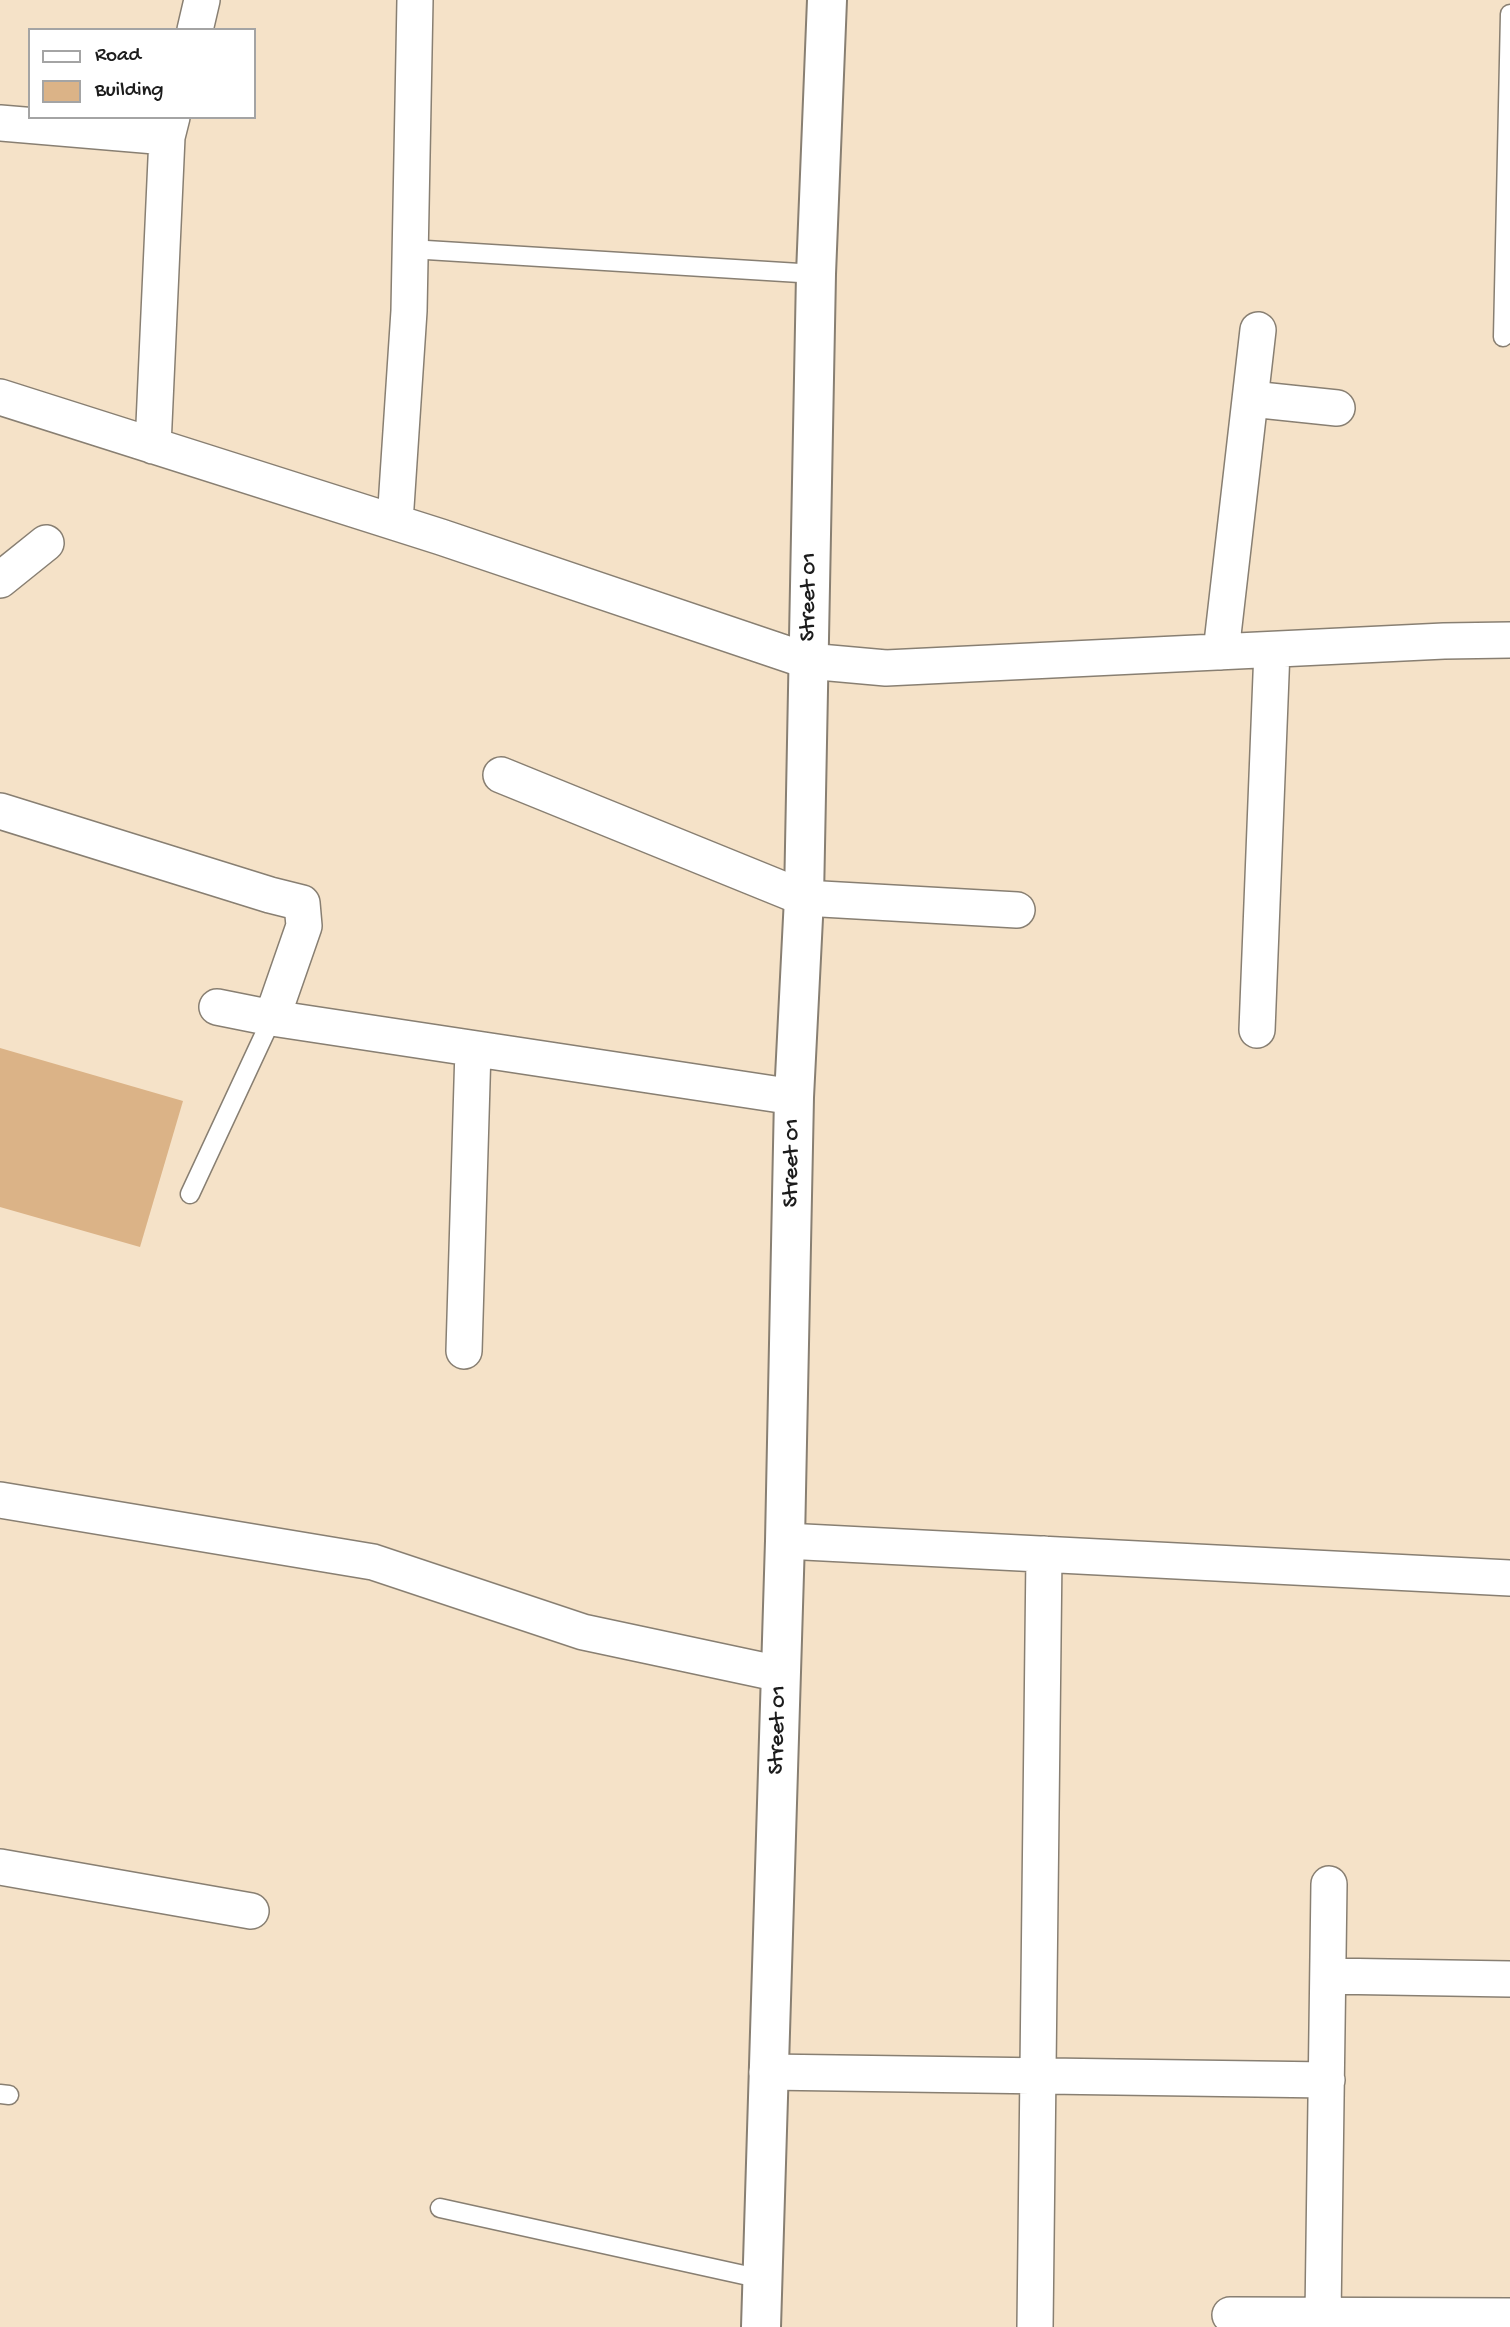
<!DOCTYPE html>
<html>
<head>
<meta charset="utf-8">
<style>
	body { margin:0 }
	#map { position:relative; width:1510px; height:2327px; overflow:hidden; background:#f5e2c8; font-family:"Gochi Hand",sans-serif }
	canvas { display:block }
	.legend { position:absolute; left:28px; top:28px; width:228px; height:91px; box-sizing:border-box; background:#fff; border:2px solid #a4a4a4; margin:0; padding:9px 12px; list-style:none; font-size:21px; color:#1c1c1c }
	.legend li { display:flex; align-items:center; gap:14px; height:35px }
	.legend b { width:35px; border:2px solid #a4a4a4 }
</style>
</head>
<body>
<div id="map">
<canvas width="1510" height="2327"></canvas>
<ul class="legend">
<li><b style="height:9px;background:#fff"></b>Road</li>
<li><b style="height:19px;background:#dbb387"></b>Building</li>
</ul>
</div>
<script>
const c = document.querySelector('canvas').getContext('2d');
c.lineJoin = 'round';
function fill(path, color) { c.fillStyle = color; c.fill(path, 'evenodd'); }
const shape = rows => new Path2D(rows.map(r => 'M' + r).join(''));
function trace(path, color, width, dash) { c.strokeStyle = color; c.lineWidth = width; c.lineCap = dash ? 'butt' : 'round'; c.setLineDash(dash || []); c.stroke(path); }
function write(font, color, halo, rows, align = 'center') {
  c.font = font + ' "Gochi Hand",sans-serif'; c.lineWidth = 7; c.setLineDash([]); c.textBaseline = 'middle'; c.strokeStyle = halo; c.fillStyle = color; for (const [text, x, y, turn = 0] of rows) {
    c.save(); c.translate(x, y); c.rotate((+turn || 0) * Math.PI / 180); c.textAlign = isNaN(turn) ? turn : align; if (halo) c.strokeText(text, 0, 0); c.fillText(text, 0, 0); c.restore();
  }
}
fill(shape([
	[0,1048,183,1101,140,1247,0,1207]
]), '#dbb387');
const service = shape([
	[410,249,816,274],
	[1503,337,1510,14],
	[190,1194,272,1018],
	[0,2094,9,2095],
	[440,2208,762,2279]
]);
const minor = shape([
	[195,30,202,0],
	[0,123,167,137],
	[0,397,441,537,808,661,886,668,1444,641,1510,640],
	[1251,399,1337,408],
	[153,446,167,137,172,117],
	[395,522,409,311,415,0],
	[0,580,46,543],
	[1221,652,1258,330],
	[501,775,804,898,1017,910],
	[0,811,270,895,302,903,304,926,272,1018],
	[217,1007,272,1018,794,1097],
	[1257,1030,1272,650],
	[464,1351,473,1049],
	[0,1500,373,1562,583,1632,780,1674],
	[785,1541,1510,1578],
	[0,1867,251,1911],
	[1328,1976,1510,1979],
	[767,2072,1327,2080],
	[1230,2315,1510,2316],
	[1323,2316,1329,1884],
	[1035,2327,1044,1554]
]);
const tertiary = shape([
	[761,2327,785,1541,794,1097,804,898,816,274,827,0]
]);
trace(service, '#887f72', 21);
trace(minor, '#887f72', 38);
trace(tertiary, '#887f72', 42);
trace(service, '#fff', 18);
trace(minor, '#fff', 35);
trace(tertiary, '#fff', 38);
write('23px', '#1c1c1c', '#fff', [
	["Street 01",810,597,-89],
	["Street 01",793,1163,-89],
	["Street 01",779,1730,-88]
]);
</script>
</body>
</html>
